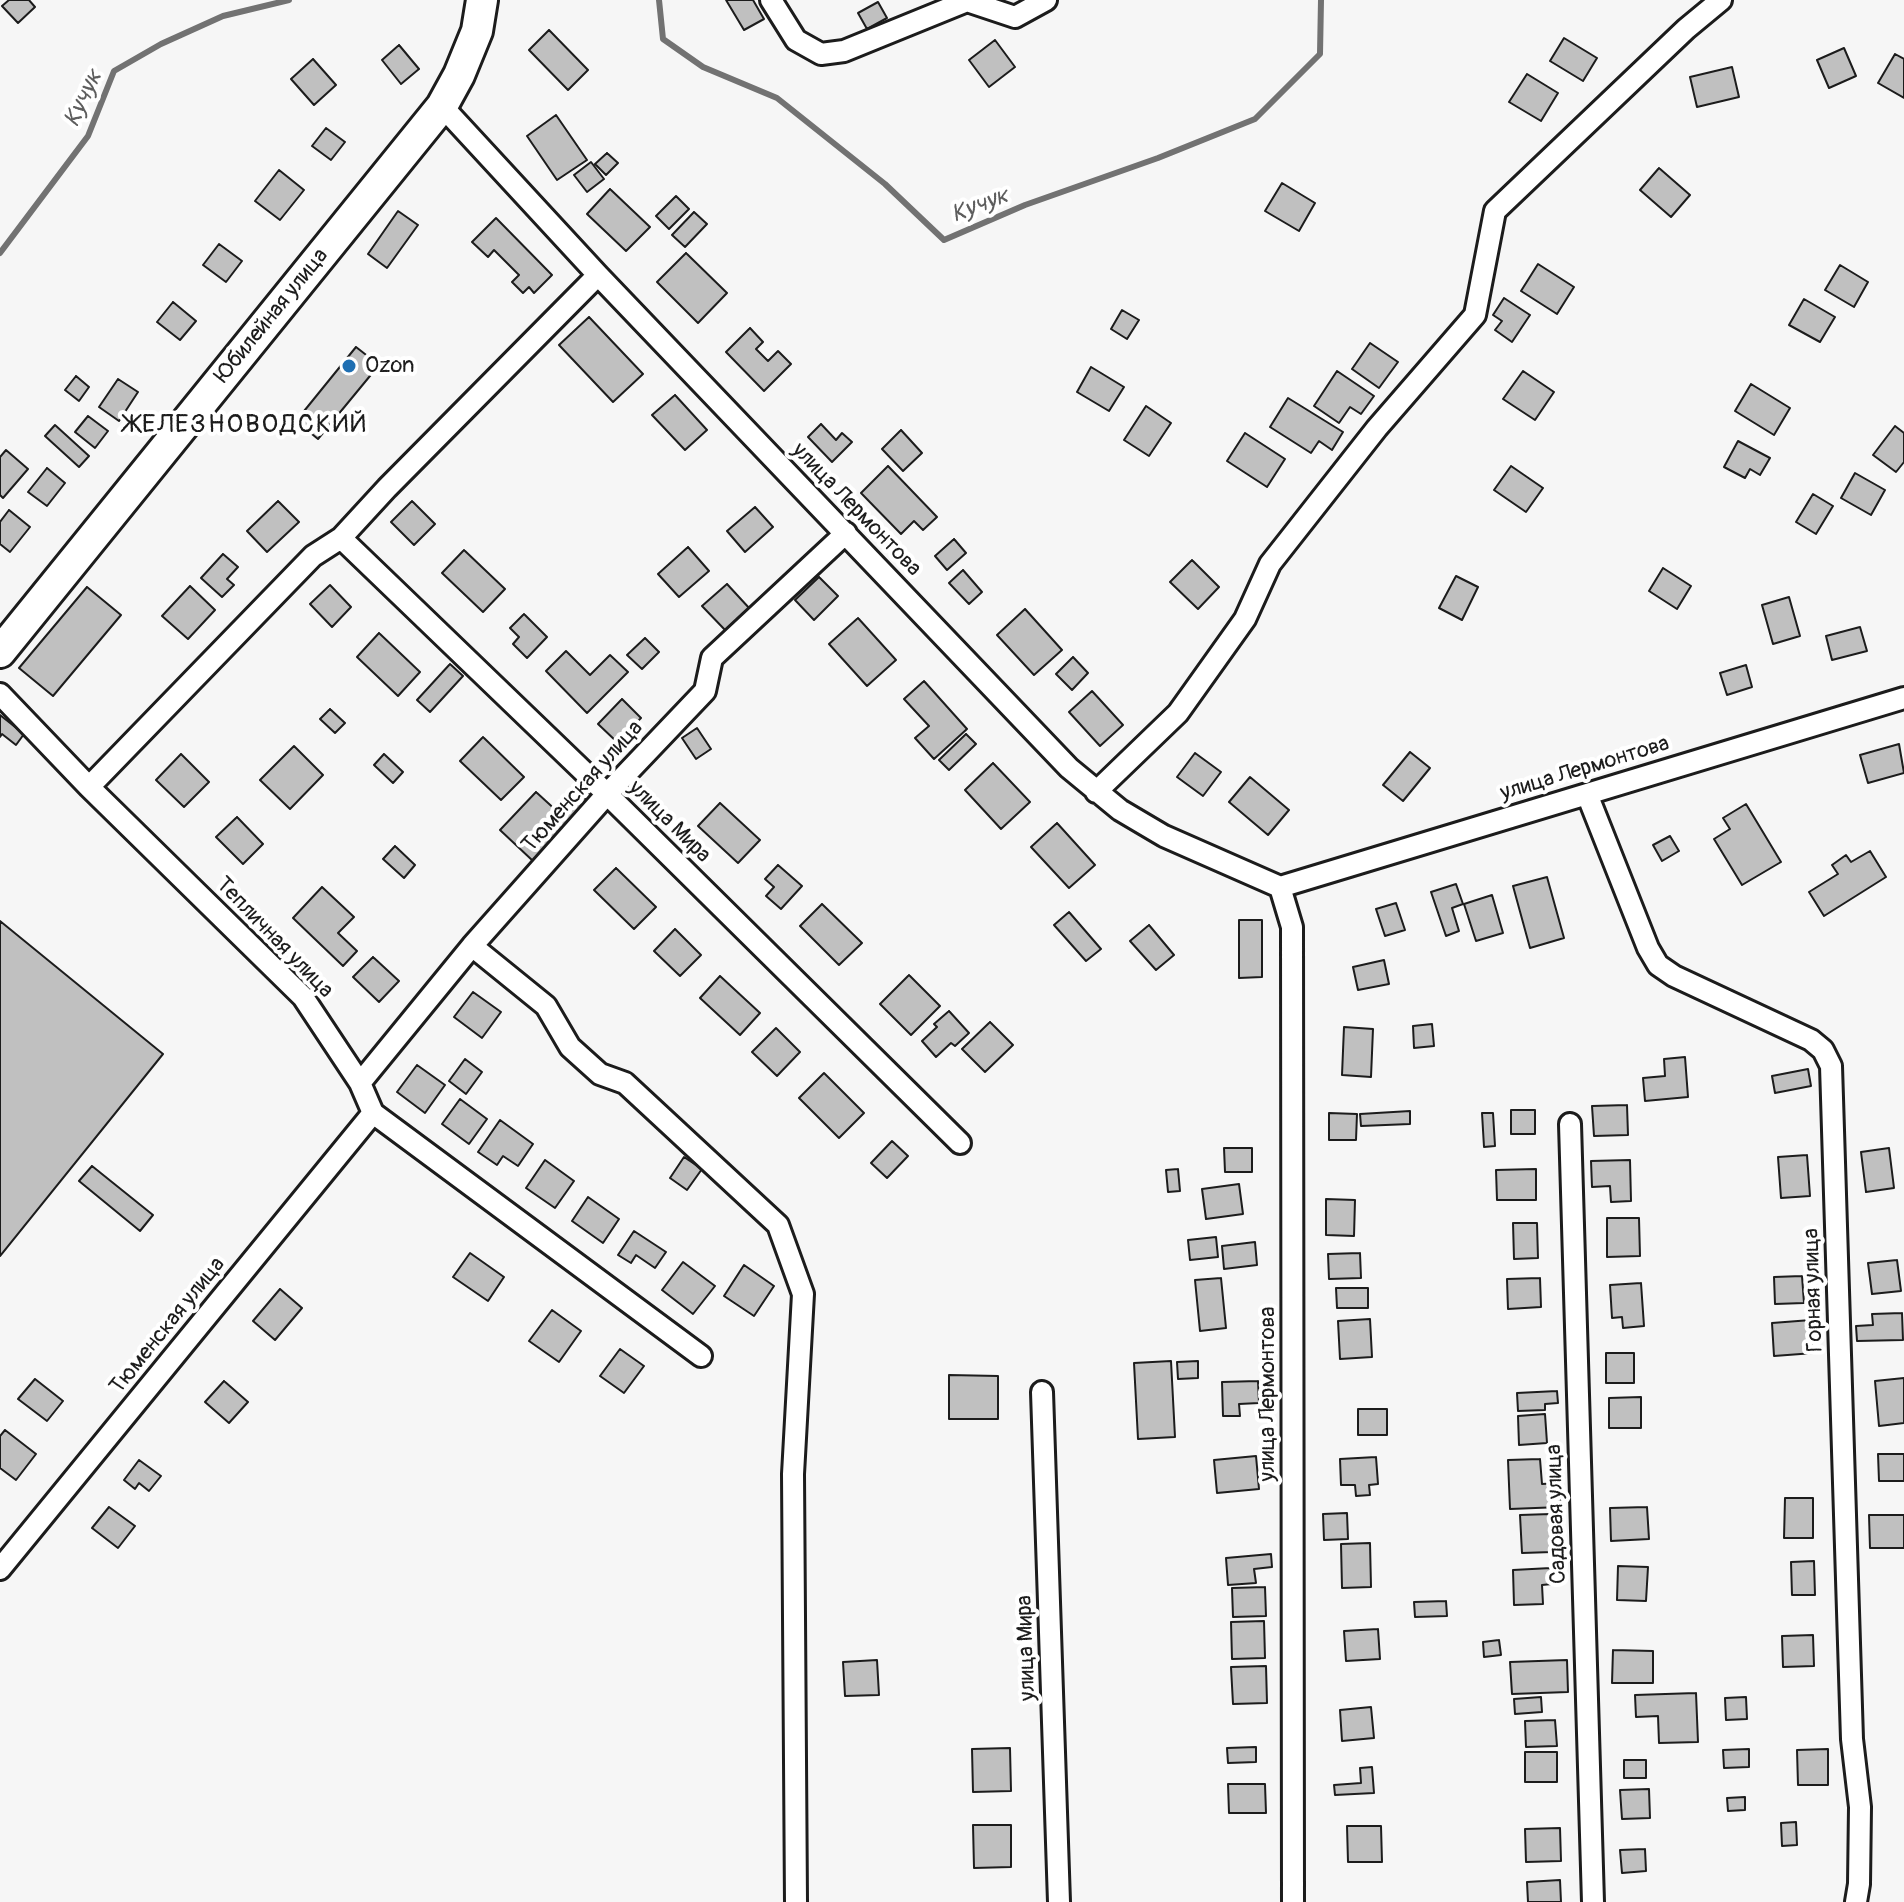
<!DOCTYPE html>
<html>
<head>
<meta charset="utf-8">
<style>
	body { margin:0 }
	canvas { display:block; background:#f6f6f6 }
</style>
</head>
<body>
<canvas width="1904" height="1902"></canvas>
<script>
const c = document.querySelector('canvas').getContext('2d');
c.lineJoin = 'round';
const shape = rows => new Path2D(rows.map(r => 'M' + r).join(''));
function trace(path, color, width, dash) { c.strokeStyle = color; c.lineWidth = width; c.lineCap = dash ? 'butt' : 'round'; c.setLineDash(dash || []); c.stroke(path); }
function fill(path, color) { c.fillStyle = color; c.fill(path, 'evenodd'); }
function write(font, color, halo, rows, align = 'center') {
  c.font = font + ' Pangolin,sans-serif'; c.lineWidth = 8; c.setLineDash([]); c.textBaseline = 'middle'; c.strokeStyle = halo; c.fillStyle = color; for (const [text, x, y, turn = 0] of rows) {
    c.save(); c.translate(x, y); c.rotate((+turn || 0) * Math.PI / 180); c.textAlign = isNaN(turn) ? turn : align; if (halo) c.strokeText(text, 0, 0); c.fillText(text, 0, 0); c.restore();
  }
}
trace(shape([
	[659,0,663,39,703,67,777,98,885,184,944,240,1025,205,1158,158,1255,119,1320,54,1321,0],
	[0,253,88,136,114,71,161,44,223,16,289,0]
]), '#727272', 6);
const building = shape([
	[9,0,29,0,35,7,18,23,2,6,9,0],
	[726,0,753,0,764,19,744,30,726,0],
	[878,2,887,18,867,29,858,13,878,2],
	[549,30,588,70,568,90,529,50,549,30],
	[1564,38,1597,58,1583,81,1550,61,1564,38],
	[995,40,1015,67,989,87,969,60,995,40],
	[399,45,419,69,401,84,382,60,399,45],
	[1844,48,1856,76,1829,88,1817,60,1844,48],
	[1895,54,1904,59,1904,98,1878,83,1895,54],
	[313,59,336,85,314,105,291,79,313,59],
	[1732,67,1739,97,1697,107,1690,77,1732,67],
	[1527,74,1558,93,1541,121,1509,102,1527,74],
	[556,115,587,160,557,180,527,136,556,115],
	[326,128,345,142,331,160,312,146,326,128],
	[607,153,618,163,606,175,595,164,607,153],
	[591,162,604,179,587,192,574,175,591,162],
	[1659,168,1690,195,1671,217,1640,190,1659,168],
	[279,170,304,190,280,220,255,201,279,170],
	[1282,183,1315,203,1299,231,1265,211,1282,183],
	[610,189,650,227,626,251,587,214,610,189],
	[676,196,689,209,669,229,656,216,676,196],
	[398,211,418,225,387,268,368,254,398,211],
	[694,212,707,224,685,247,672,235,694,212],
	[496,218,552,275,534,293,529,287,523,293,512,282,519,275,494,250,488,257,472,242,496,218],
	[219,244,242,261,226,282,203,265,219,244],
	[686,253,727,293,698,323,657,282,686,253],
	[1538,264,1574,287,1557,314,1521,291,1538,264],
	[1840,265,1868,282,1854,307,1825,290,1840,265],
	[1504,298,1530,315,1512,342,1495,330,1502,321,1493,315,1504,298],
	[1804,299,1835,317,1820,342,1789,325,1804,299],
	[173,302,196,321,180,340,157,322,173,302],
	[1122,310,1139,320,1127,339,1111,329,1122,310],
	[589,317,643,374,613,402,559,345,589,317],
	[750,328,763,342,756,349,768,361,778,351,791,364,764,391,726,352,750,328],
	[1370,343,1398,362,1379,388,1352,369,1370,343],
	[356,347,379,365,318,439,296,421,356,347],
	[1091,367,1124,387,1109,411,1077,392,1091,367],
	[1337,371,1374,396,1361,414,1350,407,1339,423,1314,406,1337,371],
	[1523,371,1554,392,1535,420,1503,399,1523,371],
	[76,376,89,387,79,401,65,390,76,376],
	[118,379,138,392,119,421,99,407,118,379],
	[1751,384,1790,408,1774,435,1735,411,1751,384],
	[675,395,707,430,685,450,652,415,675,395],
	[1288,398,1343,432,1332,450,1319,441,1311,453,1270,427,1288,398],
	[1146,406,1171,423,1149,456,1124,440,1146,406],
	[88,416,108,431,95,448,75,432,88,416],
	[821,424,836,440,842,433,852,442,832,462,808,437,821,424],
	[55,425,89,456,79,467,45,436,55,425],
	[1895,426,1904,433,1904,462,1896,472,1873,455,1895,426],
	[901,430,922,453,903,471,882,449,901,430],
	[1245,433,1285,459,1267,487,1227,461,1245,433],
	[1738,441,1770,458,1760,475,1750,469,1745,478,1724,467,1738,441],
	[6,450,28,469,3,498,0,495,0,457,6,450],
	[888,466,937,517,923,530,914,521,901,534,861,493,888,466],
	[1511,466,1543,488,1526,512,1494,490,1511,466],
	[47,468,65,483,47,506,28,492,47,468],
	[1855,473,1885,490,1871,515,1841,498,1855,473],
	[1813,494,1833,506,1816,534,1796,522,1813,494],
	[278,501,299,522,267,552,247,531,278,501],
	[412,501,435,524,414,545,391,522,412,501],
	[755,507,773,527,745,552,727,531,755,507],
	[9,510,30,527,10,552,0,544,0,522,9,510],
	[954,539,966,553,947,570,935,556,954,539],
	[688,547,709,571,679,597,658,574,688,547],
	[464,550,505,589,483,612,442,573,464,550],
	[223,554,238,567,227,579,234,585,222,597,201,578,223,554],
	[1192,560,1219,587,1198,609,1170,582,1192,560],
	[1663,568,1691,586,1677,609,1649,591,1663,568],
	[963,570,982,592,969,604,949,583,963,570],
	[1456,576,1478,587,1462,620,1439,608,1456,576],
	[819,577,838,596,814,620,795,600,819,577],
	[727,584,750,609,726,631,702,606,727,584],
	[330,585,351,607,332,627,310,604,330,585],
	[190,586,215,610,188,639,162,616,190,586],
	[87,587,121,615,53,696,19,668,87,587],
	[1789,597,1800,636,1773,644,1762,605,1789,597],
	[1025,609,1062,650,1034,675,997,635,1025,609],
	[524,614,547,637,527,658,513,644,519,637,510,628,524,614],
	[858,618,896,660,867,686,829,644,858,618],
	[1860,627,1867,651,1832,660,1826,636,1860,627],
	[379,633,420,672,398,696,357,657,379,633],
	[645,638,659,652,642,669,627,655,645,638],
	[566,651,590,675,610,655,628,672,587,713,546,671,566,651],
	[1073,657,1088,673,1072,690,1056,674,1073,657],
	[450,664,463,676,430,712,417,700,450,664],
	[1746,665,1752,687,1727,695,1720,673,1746,665],
	[924,681,967,729,934,759,915,738,929,726,904,699,924,681],
	[1092,691,1123,725,1100,746,1069,712,1092,691],
	[622,699,641,718,617,742,598,724,622,699],
	[330,709,345,723,335,733,320,719,330,709],
	[0,715,24,734,16,745,2,734,0,737,0,715],
	[697,728,711,749,696,759,682,738,697,728],
	[966,734,976,744,949,770,939,760,966,734],
	[483,737,524,777,501,800,460,761,483,737],
	[1899,744,1904,773,1868,783,1860,755,1899,744],
	[294,746,323,775,290,809,260,780,294,746],
	[1410,752,1430,768,1403,801,1383,785,1410,752],
	[1195,753,1221,772,1203,796,1177,777,1195,753],
	[181,754,209,782,184,807,156,780,181,754],
	[384,754,403,772,393,783,374,765,384,754],
	[993,763,1030,802,1001,829,965,790,993,763],
	[1250,777,1289,810,1268,835,1229,802,1250,777],
	[536,792,559,813,578,793,589,802,533,861,500,830,536,792],
	[720,803,760,840,738,863,698,826,720,803],
	[1746,804,1781,862,1742,885,1714,839,1730,829,1723,818,1746,804],
	[237,817,263,844,243,864,216,837,237,817],
	[1057,823,1095,865,1069,888,1031,847,1057,823],
	[1670,836,1679,851,1662,861,1653,845,1670,836],
	[395,846,415,865,404,878,383,859,395,846],
	[1870,851,1886,877,1824,916,1809,892,1838,874,1832,865,1846,855,1851,862,1870,851],
	[778,865,802,886,781,909,766,896,774,887,765,879,778,865],
	[616,868,656,907,634,929,594,890,616,868],
	[1547,877,1564,938,1530,948,1513,886,1547,877],
	[1456,884,1463,904,1452,908,1459,931,1446,936,1431,892,1456,884],
	[322,887,354,917,338,933,357,951,343,966,293,918,322,887],
	[1492,895,1503,933,1476,941,1464,904,1492,895],
	[1396,903,1405,930,1385,936,1376,909,1396,903],
	[822,904,862,943,839,965,800,926,822,904],
	[1069,912,1101,949,1086,961,1054,925,1069,912],
	[1239,920,1262,920,1262,977,1239,978,1239,920],
	[0,921,163,1054,0,1256,0,921],
	[1149,925,1174,955,1156,970,1130,941,1149,925],
	[675,929,701,955,680,976,654,951,675,929],
	[373,957,399,981,379,1002,353,977,373,957],
	[1384,960,1389,984,1358,990,1353,967,1384,960],
	[909,975,940,1006,911,1035,880,1004,909,975],
	[720,976,760,1013,740,1035,700,998,720,976],
	[473,992,501,1012,482,1038,454,1017,473,992],
	[949,1011,969,1033,955,1046,951,1043,936,1057,922,1041,937,1027,934,1024,949,1011],
	[990,1022,1013,1045,985,1072,962,1049,990,1022],
	[1432,1024,1434,1046,1414,1048,1413,1026,1432,1024],
	[1344,1027,1373,1029,1371,1077,1342,1075,1344,1027],
	[776,1028,800,1052,777,1076,752,1052,776,1028],
	[1685,1057,1688,1097,1645,1101,1643,1078,1665,1076,1664,1059,1685,1057],
	[465,1059,482,1072,466,1094,449,1081,465,1059],
	[417,1065,445,1085,425,1113,397,1092,417,1065],
	[1808,1069,1811,1086,1775,1093,1772,1076,1808,1069],
	[824,1073,864,1113,839,1138,799,1098,824,1073],
	[460,1099,487,1119,469,1144,442,1124,460,1099],
	[1627,1105,1628,1135,1594,1136,1592,1106,1627,1105],
	[1511,1110,1535,1110,1535,1134,1511,1134,1511,1110],
	[1410,1111,1410,1124,1361,1126,1360,1114,1410,1111],
	[1329,1113,1357,1114,1356,1140,1329,1140,1329,1113],
	[1482,1113,1493,1113,1495,1146,1484,1147,1482,1113],
	[500,1120,533,1144,518,1166,503,1156,497,1165,478,1152,500,1120],
	[892,1141,908,1156,887,1178,871,1163,892,1141],
	[1224,1148,1252,1148,1252,1172,1225,1172,1224,1148],
	[1889,1148,1894,1188,1866,1192,1861,1152,1889,1148],
	[1807,1155,1810,1196,1781,1198,1778,1157,1807,1155],
	[684,1157,702,1169,687,1190,670,1178,684,1157],
	[545,1160,574,1181,555,1208,526,1188,545,1160],
	[1630,1160,1631,1201,1611,1202,1610,1186,1592,1187,1591,1161,1630,1160],
	[92,1166,153,1215,140,1231,79,1181,92,1166],
	[1178,1169,1180,1191,1168,1192,1166,1170,1178,1169],
	[1536,1169,1536,1200,1497,1200,1496,1170,1536,1169],
	[1239,1184,1243,1214,1206,1219,1202,1189,1239,1184],
	[588,1197,619,1219,603,1243,572,1221,588,1197],
	[1326,1199,1355,1200,1354,1236,1326,1235,1326,1199],
	[1607,1218,1639,1218,1640,1256,1607,1257,1607,1218],
	[1513,1223,1537,1223,1538,1258,1514,1259,1513,1223],
	[634,1231,666,1252,655,1268,636,1255,631,1263,618,1255,634,1231],
	[1216,1237,1218,1257,1190,1260,1188,1240,1216,1237],
	[1255,1242,1257,1265,1224,1269,1222,1246,1255,1242],
	[470,1253,504,1277,488,1301,453,1277,470,1253],
	[1360,1253,1361,1278,1329,1279,1328,1254,1360,1253],
	[1897,1260,1901,1291,1872,1294,1868,1263,1897,1260],
	[683,1262,715,1286,693,1314,662,1290,683,1262],
	[744,1265,774,1286,754,1316,724,1296,744,1265],
	[1802,1276,1804,1303,1775,1304,1774,1277,1802,1276],
	[1221,1278,1226,1328,1200,1331,1195,1280,1221,1278],
	[1540,1278,1541,1307,1508,1309,1507,1279,1540,1278],
	[1641,1283,1644,1326,1623,1328,1622,1317,1612,1318,1610,1285,1641,1283],
	[1336,1288,1368,1288,1368,1308,1337,1308,1336,1288],
	[280,1289,302,1308,275,1340,253,1321,280,1289],
	[552,1310,581,1331,559,1362,529,1341,552,1310],
	[1902,1313,1903,1340,1857,1341,1856,1326,1873,1325,1872,1314,1902,1313],
	[1370,1319,1372,1357,1340,1359,1338,1321,1370,1319],
	[1811,1320,1814,1353,1774,1356,1772,1323,1811,1320],
	[620,1349,644,1366,624,1393,600,1376,620,1349],
	[1606,1353,1634,1353,1634,1383,1606,1383,1606,1353],
	[1171,1361,1175,1437,1138,1439,1134,1363,1171,1361],
	[1198,1361,1198,1378,1178,1379,1177,1362,1198,1361],
	[949,1375,998,1376,998,1419,949,1419,949,1375],
	[1904,1378,1904,1423,1879,1426,1875,1381,1904,1378],
	[35,1379,63,1401,47,1421,18,1399,35,1379],
	[224,1381,248,1402,229,1423,205,1402,224,1381],
	[1258,1381,1259,1403,1239,1404,1240,1416,1223,1416,1222,1382,1258,1381],
	[1557,1391,1558,1403,1545,1404,1545,1410,1518,1411,1517,1393,1557,1391],
	[1641,1397,1641,1428,1609,1428,1609,1398,1641,1397],
	[1358,1409,1387,1409,1387,1435,1358,1435,1358,1409],
	[1545,1414,1547,1443,1519,1445,1518,1416,1545,1414],
	[5,1430,36,1454,16,1480,0,1468,0,1436,5,1430],
	[1878,1454,1904,1454,1904,1481,1879,1481,1878,1454],
	[1256,1456,1259,1489,1217,1493,1214,1460,1256,1456],
	[1376,1457,1378,1484,1369,1485,1370,1495,1356,1496,1355,1485,1341,1485,1340,1459,1376,1457],
	[1540,1459,1542,1484,1560,1483,1561,1507,1510,1509,1508,1460,1540,1459],
	[139,1460,161,1476,149,1491,139,1483,135,1489,124,1480,139,1460],
	[1785,1498,1813,1498,1813,1538,1784,1538,1785,1498],
	[109,1507,135,1526,118,1548,92,1528,109,1507],
	[1647,1507,1649,1539,1611,1541,1610,1508,1647,1507],
	[1347,1513,1348,1539,1324,1540,1323,1514,1347,1513],
	[1551,1514,1552,1552,1522,1553,1520,1515,1551,1514],
	[1869,1515,1904,1515,1904,1548,1870,1548,1869,1515],
	[1370,1543,1371,1587,1342,1588,1341,1544,1370,1543],
	[1271,1554,1272,1567,1254,1569,1256,1583,1228,1585,1226,1558,1271,1554],
	[1814,1561,1815,1595,1792,1595,1791,1562,1814,1561],
	[1618,1566,1648,1567,1646,1601,1617,1600,1618,1566],
	[1551,1568,1552,1584,1542,1585,1543,1604,1514,1605,1513,1570,1551,1568],
	[1265,1587,1266,1616,1233,1617,1232,1588,1265,1587],
	[1446,1601,1447,1616,1415,1617,1414,1602,1446,1601],
	[1264,1621,1265,1658,1232,1659,1231,1622,1264,1621],
	[1378,1629,1380,1659,1346,1661,1344,1631,1378,1629],
	[1813,1635,1814,1666,1783,1667,1782,1636,1813,1635],
	[1499,1640,1501,1655,1484,1657,1483,1642,1499,1640],
	[1613,1650,1653,1651,1653,1683,1612,1683,1613,1650],
	[877,1660,879,1695,845,1696,843,1662,877,1660],
	[1567,1660,1568,1692,1512,1694,1510,1662,1567,1660],
	[1266,1666,1267,1703,1233,1704,1231,1667,1266,1666],
	[1696,1693,1698,1742,1659,1743,1658,1716,1636,1717,1635,1695,1696,1693],
	[1541,1697,1542,1712,1515,1714,1514,1699,1541,1697],
	[1746,1697,1747,1719,1726,1720,1725,1698,1746,1697],
	[1371,1707,1374,1738,1342,1741,1340,1710,1371,1707],
	[1555,1720,1557,1746,1526,1747,1525,1721,1555,1720],
	[1256,1747,1256,1762,1228,1763,1227,1748,1256,1747],
	[1010,1748,1011,1791,973,1792,972,1749,1010,1748],
	[1749,1749,1749,1767,1724,1768,1723,1750,1749,1749],
	[1828,1749,1828,1785,1798,1785,1797,1750,1828,1749],
	[1525,1752,1557,1752,1557,1782,1525,1782,1525,1752],
	[1624,1760,1646,1760,1646,1778,1624,1778,1624,1760],
	[1372,1767,1374,1793,1335,1795,1334,1785,1361,1783,1360,1768,1372,1767],
	[1228,1784,1265,1784,1266,1813,1229,1813,1228,1784],
	[1649,1789,1650,1818,1622,1819,1620,1790,1649,1789],
	[1745,1797,1745,1810,1728,1811,1727,1798,1745,1797],
	[1796,1822,1797,1845,1782,1846,1781,1823,1796,1822],
	[973,1825,1011,1825,1011,1867,974,1868,973,1825],
	[1347,1826,1381,1826,1382,1862,1348,1862,1347,1826],
	[1560,1828,1561,1861,1526,1862,1525,1829,1560,1828],
	[1645,1849,1646,1871,1622,1873,1620,1850,1645,1849],
	[1560,1880,1561,1902,1528,1902,1527,1882,1560,1880]
]);
fill(building, '#c0c0c0');
trace(building, '#1c1c1c', 2);
const street = shape([
	[771,0,796,40,821,54,844,51,967,1,1015,17,1046,0],
	[442,106,598,275,1069,768,1120,810,1164,836,1280,887,1904,698],
	[341,538,607,794,960,1143],
	[0,694,89,787,303,997,360,1083,373,1113,701,1356],
	[89,787,313,556,341,538,387,488,598,275],
	[1096,792,1178,713,1245,619,1270,564,1377,428,1475,315,1495,211,1686,29,1721,0],
	[1587,794,1648,948,1658,965,1674,976,1811,1040,1823,1050,1831,1066,1852,1739,1860,1807,1859,1884,1856,1902],
	[1280,887,1292,927,1293,1902],
	[472,946,546,1006,570,1047,600,1074,625,1083,778,1225,803,1294,793,1474,796,1902],
	[360,1083,472,946,607,794,705,691,712,658,846,533],
	[1570,1124,1593,1902],
	[1042,1392,1059,1902],
	[0,1569,373,1113]
]);
const secondary = shape([
	[0,652,442,106,459,75,477,31,482,0]
]);
trace(street, '#1c1c1c', 26);
trace(secondary, '#1c1c1c', 36);
trace(street, '#fff', 20);
trace(secondary, '#fff', 30);
for (const [x, y, r, color] of [
	[349,366,8,"#1f6fb2"]
]) { const dot = new Path2D(); dot.arc(x, y, r, 0, 2 * Math.PI); c.fillStyle = color; c.fill(dot); trace(dot, '#fff', 3); }
write('22px', '#1c1c1c', '#fff', [
	["Юбилейная улица",272,316,-51],
	["улица Лермонтова",856,510,46],
	["улица Лермонтова",1585,769,-17],
	["Тюменская улица",583,787,-48],
	["улица Мира",669,822,45],
	["Тепличная улица",274,938,46],
	["Горная улица",1814,1290,-92],
	["Тюменская улица",168,1326,-51],
	["улица Лермонтова",1268,1394,-90],
	["Садовая улица",1557,1514,-92],
	["улица Мира",1027,1648,-92]
]);
write('22px', '#1c1c1c', '#fff', [
	["Ozon",365,366]
], 'left');
write('italic 24px', '#5d5d5d', '#fff', [
	["Кучук",84,99,-65],
	["Кучук",980,206,-21]
]);
c.letterSpacing = '2px';
write('26px', '#1c1c1c', '#fff', [
	["ЖЕЛЕЗНОВОДСКИЙ",246,425]
]);
c.letterSpacing = '0px';
</script>
</body>
</html>
